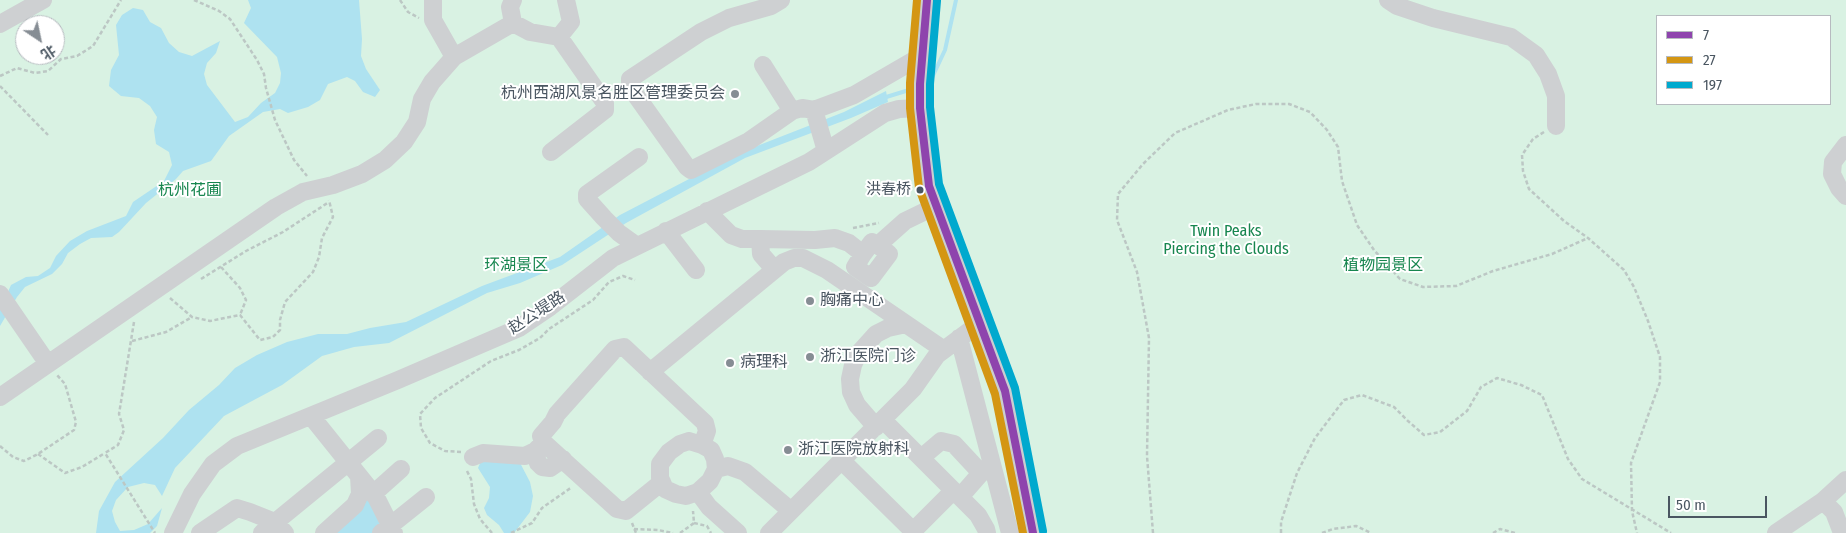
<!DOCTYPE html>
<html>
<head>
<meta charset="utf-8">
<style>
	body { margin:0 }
	#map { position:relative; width:1846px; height:533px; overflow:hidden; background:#f4f4f4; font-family:"Fira Sans Condensed","Noto Sans SC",sans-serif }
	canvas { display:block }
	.legend { position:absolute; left:1656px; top:15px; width:175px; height:90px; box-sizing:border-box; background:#fff; border:1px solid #b7bbc0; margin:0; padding:6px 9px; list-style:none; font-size:15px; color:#4a5661 }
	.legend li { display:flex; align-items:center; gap:10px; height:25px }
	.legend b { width:25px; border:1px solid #b7bbc0 }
	.north { position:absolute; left:15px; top:15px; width:50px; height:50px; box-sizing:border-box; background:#fff; border:1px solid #b7bbc0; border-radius:50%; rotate:146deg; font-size:14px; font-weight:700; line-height:20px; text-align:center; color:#4a5661 }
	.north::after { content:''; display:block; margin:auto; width:18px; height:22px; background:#868d94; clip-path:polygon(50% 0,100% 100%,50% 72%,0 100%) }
	.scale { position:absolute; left:1668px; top:496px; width:99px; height:22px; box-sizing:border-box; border:2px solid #4a5661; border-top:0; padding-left:6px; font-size:15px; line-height:18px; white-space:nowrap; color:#4a5661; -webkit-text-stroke:4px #fff; paint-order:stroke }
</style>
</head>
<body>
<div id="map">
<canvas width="1846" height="533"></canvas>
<ul class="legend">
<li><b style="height:6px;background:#8e44ad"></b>7</li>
<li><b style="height:6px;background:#d49613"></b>27</li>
<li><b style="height:6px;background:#00a9ce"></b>197</li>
</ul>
<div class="north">北</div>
<div class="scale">50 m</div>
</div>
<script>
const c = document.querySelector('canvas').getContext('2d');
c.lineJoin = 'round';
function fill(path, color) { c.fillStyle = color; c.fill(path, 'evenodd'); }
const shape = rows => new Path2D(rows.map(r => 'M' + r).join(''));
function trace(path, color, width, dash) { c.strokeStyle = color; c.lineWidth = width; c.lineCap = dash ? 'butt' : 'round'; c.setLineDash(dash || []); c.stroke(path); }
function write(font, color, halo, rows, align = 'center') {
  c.font = font + ' "Fira Sans Condensed","Noto Sans SC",sans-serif'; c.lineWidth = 4; c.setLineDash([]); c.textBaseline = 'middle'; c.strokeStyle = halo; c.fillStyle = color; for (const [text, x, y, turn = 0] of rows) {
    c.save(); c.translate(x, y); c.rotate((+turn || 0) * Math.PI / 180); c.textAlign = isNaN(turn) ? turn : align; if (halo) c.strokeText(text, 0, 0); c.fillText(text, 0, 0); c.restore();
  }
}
fill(shape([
	[0,0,1846,0,1846,533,0,533],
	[1657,16,1830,16,1830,104,1657,104],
	[25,25,55,25,55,55,25,55]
]), '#d9f2e3');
fill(shape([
	[248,0,359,0,362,39,361,56,366,69,380,90,375,97,363,92,355,81,347,77,328,84,320,100,308,107,288,113,280,109,263,112,229,136,211,161,183,171,176,179,146,203,119,232,112,237,91,238,80,244,68,253,62,264,52,274,25,287,17,297,0,326,0,310,11,285,26,277,38,276,50,268,56,256,70,241,87,231,126,216,133,202,164,181,172,165,169,152,156,144,154,130,157,117,150,106,139,98,121,96,109,86,111,70,119,55,116,25,122,15,133,8,143,10,150,22,161,28,169,43,179,52,192,56,220,41,216,53,207,63,204,74,207,85,235,122,248,117,261,103,275,93,280,83,281,73,277,57,244,23,251,8],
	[886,91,888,102,851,118,745,158,626,223,562,265,520,283,487,293,389,343,354,347,322,356,282,385,224,416,175,468,162,496,155,485,144,483,128,487,116,500,112,511,115,522,120,531,134,530,148,524,162,508,157,526,150,533,96,533,99,511,115,482,163,438,189,410,219,385,235,368,257,355,287,342,318,334,347,334,370,328,406,322,482,286,560,257,620,215,739,153,844,112],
	[518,459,530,482,533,496,530,512,514,533,504,533,499,525,487,515,484,508,489,498,490,487,478,468,481,461,497,461,507,463],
	[362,480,381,527,375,533,331,533]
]), '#aee2f0');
trace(shape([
	[930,82,945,50,956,0],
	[883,98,909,90]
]), '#aee2f0', 4);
trace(shape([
	[194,0,219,11,230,19,257,60,264,74,266,88,275,120,294,160,307,176],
	[400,0,408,12,419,18],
	[0,76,17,68,35,73,48,71,61,59,77,56,93,46,121,0],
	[0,86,48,135],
	[1544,132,1533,139,1522,155,1523,171,1529,189,1564,221,1588,238,1624,270,1634,287,1648,321,1660,357,1660,382,1631,463,1632,511,1637,533],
	[853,228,879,223],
	[221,267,240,288,246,300,240,315],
	[201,279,246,251,283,232,329,202],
	[170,298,192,317,210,321,240,315,260,340,273,337,280,330,280,320,285,302,313,272,319,257,322,238,333,217,329,200],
	[134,322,119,414,124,430,118,445,105,453,155,533],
	[132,341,166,332,192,317],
	[0,446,13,457,24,461,38,454,74,430,76,422,65,384,57,375],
	[461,452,445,451,430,443,421,428,420,414,435,398,491,361,519,350,540,338,549,329,593,300,609,282,623,276,635,280],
	[38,454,65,473,82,467,105,453],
	[467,471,471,479,474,504,480,519,492,533],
	[632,523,636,533],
	[694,523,707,526,711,533],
	[634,529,658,530,673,533],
	[511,533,532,523,542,508,572,487],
	[680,533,694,523,693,511],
	[1153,533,1147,456,1149,338,1137,272,1117,220,1118,194,1143,164,1175,133,1228,110,1256,104,1289,104,1310,112,1327,130,1338,147,1342,181,1357,225,1374,250,1400,279,1423,287,1456,286,1493,271,1552,254,1588,238],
	[1281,533,1281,522,1297,473,1315,438,1344,400,1362,395,1394,407,1408,421,1424,435,1440,432,1467,411,1481,387,1497,378,1521,385,1542,395,1568,459,1582,479,1671,533],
	[1322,533,1333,529,1356,526,1371,533],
	[1493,533,1500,529,1515,533]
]), '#bcc7c4', 2.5, [4, 2.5]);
trace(shape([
	[433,0,433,20,454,57],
	[781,0,771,6,729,18,701,32,630,79,630,87,687,167,691,170,749,141,792,111],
	[1388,0,1397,6,1433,18,1511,37,1536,55,1548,74,1556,96,1556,126],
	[513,23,530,32,559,37,571,22,566,0],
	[0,24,43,0],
	[763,65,792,111,802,108,814,110,854,95,923,55],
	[814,110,826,151],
	[1846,145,1833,162,1832,174,1839,188,1846,196],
	[551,152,605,110,605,103,559,37],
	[707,211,731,235,742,239,760,239,761,254,774,269],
	[666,231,696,270],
	[760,239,815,240,835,238,849,243,863,254,872,242,878,245,905,221,936,206],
	[637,246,619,233,604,218,587,199,587,194,639,157],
	[863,254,855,267,871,278,889,254,878,245],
	[0,294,48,364],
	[959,338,1010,533],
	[650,372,784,262,794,258,803,258,827,270,944,350],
	[0,397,276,207,303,192,333,185,362,174,385,160,404,142,417,122,422,99,432,82,454,57,513,23,510,7,513,0],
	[311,416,376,497,394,533],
	[883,420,978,515,986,529,987,533],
	[876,427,857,405,851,392,850,379,853,365,858,354,876,334,888,328,906,324],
	[689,441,702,445,711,450,715,459,716,469,710,481,698,492,686,496,676,494,665,489,660,478,660,464,669,452,680,444,689,441],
	[542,444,535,451,538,463,542,467,550,468,563,459],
	[473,457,483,453,525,456,535,451],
	[921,458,941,441,954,444,981,473],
	[841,460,913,531],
	[716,469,728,466,745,472,790,510],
	[662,482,626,511,617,509,543,442,541,436,553,422,557,414,615,349,624,347,705,423,707,431,702,445],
	[698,492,709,507,738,533],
	[373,494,401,469],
	[960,497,981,473,989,468],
	[1823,501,1834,512,1842,533],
	[173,533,192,494,213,464,237,446,398,380,519,328,550,307,613,258,809,162,885,113,899,109,920,108],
	[200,533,237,508,250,512,275,522,285,533],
	[262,533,378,438],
	[324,533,355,505,360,494,359,476],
	[381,533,426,497],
	[769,533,913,389,937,355,980,323],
	[911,533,953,491],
	[1776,533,1823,501,1846,480]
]), '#ced0d2', 18);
trace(shape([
	[927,0,920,84,920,108,929,186,1005,391,1033,533]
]), '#caced1', 22);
trace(shape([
	[927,0,920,84,920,108,929,186,1005,391,1033,533]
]), '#8e44ad', 8);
trace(shape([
	[917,0,910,83,910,108,919,188,995,394,1023,533]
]), '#d49613', 8);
trace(shape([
	[937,1,930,84,930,107,939,184,1015,388,1043,531]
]), '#00a9ce', 8);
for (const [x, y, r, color] of [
	[735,94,5,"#868d94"],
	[920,190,4.5,"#4a5661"],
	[810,301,5,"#868d94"],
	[810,357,5,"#868d94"],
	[730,363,5,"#868d94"],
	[788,450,5,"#868d94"]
]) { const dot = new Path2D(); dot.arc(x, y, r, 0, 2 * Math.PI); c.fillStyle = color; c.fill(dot); trace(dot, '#fff', 2); }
write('15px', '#4a5661', '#fff', [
	["洪春桥",911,190]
], 'right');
write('16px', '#4a5661', '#fff', [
	["杭州西湖风景名胜区管理委员会",725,94,"right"],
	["胸痛中心",820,301],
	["浙江医院门诊",820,357],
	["病理科",740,363],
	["浙江医院放射科",798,450]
], 'left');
write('16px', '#17864f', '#fff', [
	["杭州花圃",190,191],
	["Twin Peaks",1226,232],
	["Piercing the Clouds",1226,250],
	["环湖景区",516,266],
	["植物园景区",1383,266]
]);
write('16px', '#4a5661', '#fff', [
	["赵公堤路",537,313,-33]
]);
</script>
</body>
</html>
